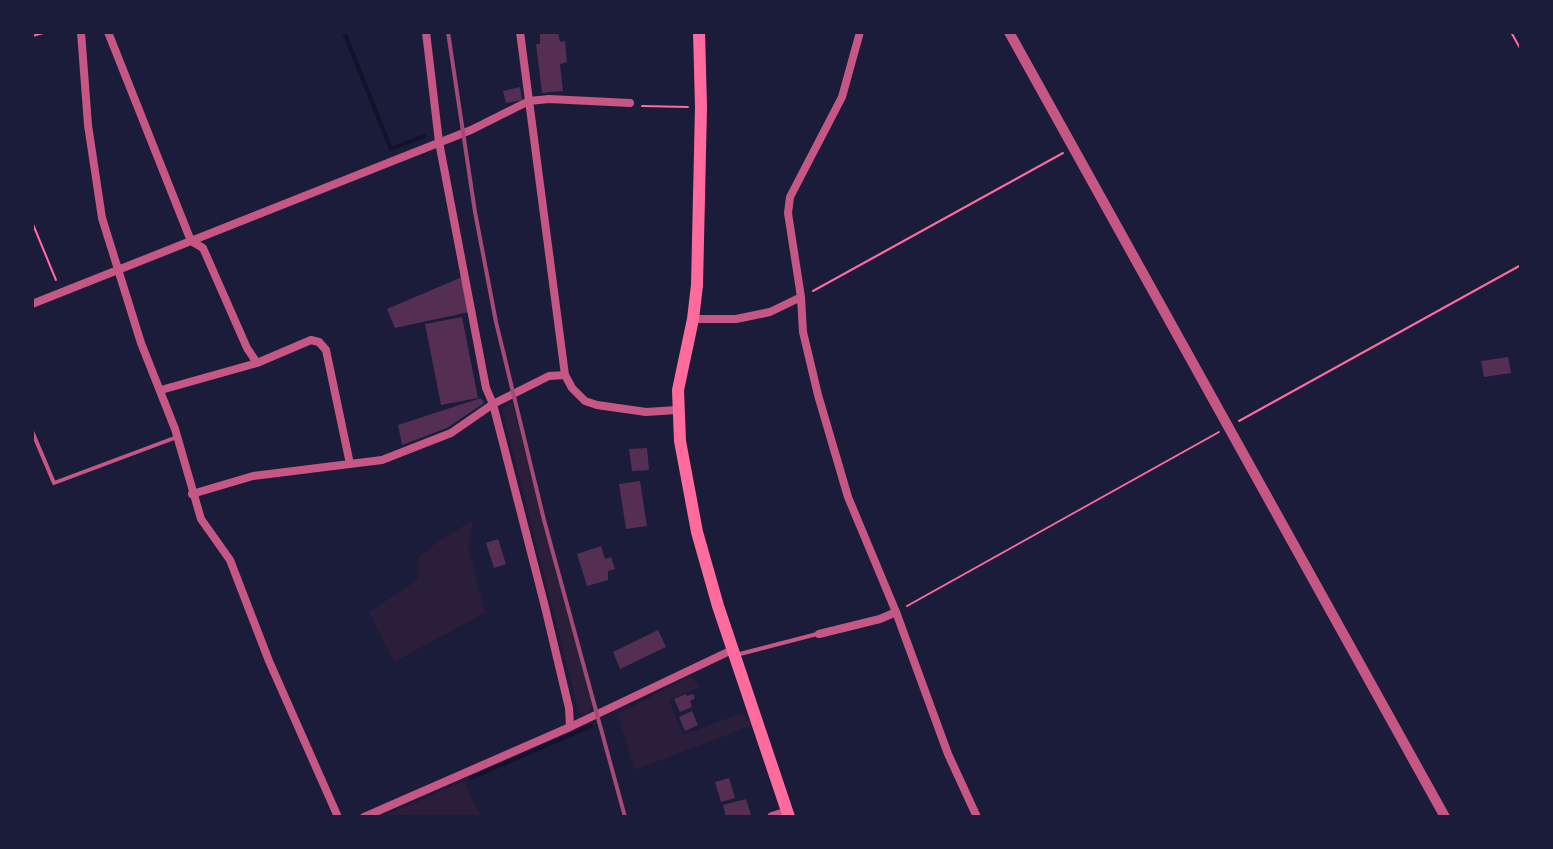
<!DOCTYPE html>
<html>
<head>
<meta charset="utf-8">
<style>
	body { margin:0 }
	#map { position:relative; width:1553px; height:849px; overflow:hidden; background:#1b1b3a; font-family:Overpass,sans-serif }
	canvas { display:block }
	.frame { position:absolute; inset:0; border:34px solid #1b1b3a; pointer-events:none }
</style>
</head>
<body>
<div id="map">
<canvas width="1553" height="849"></canvas>
<div class="frame"></div>
</div>
<script>
const c = document.querySelector('canvas').getContext('2d');
c.lineJoin = 'round';
function fill(path, color) { c.fillStyle = color; c.fill(path, 'evenodd'); }
const shape = rows => new Path2D(rows.map(r => 'M' + r).join(''));
function trace(path, color, width, dash) { c.strokeStyle = color; c.lineWidth = width; c.lineCap = dash ? 'butt' : 'round'; c.setLineDash(dash || []); c.stroke(path); }
fill(shape([
	[512,402,566,610,590,692,593,707,586,715,579,712,503,414,503,408],
	[473,520,468,546,485,613,394,662,369,612,419,579,418,558,436,543],
	[690,676,700,687,669,700,683,735,742,713,753,725,634,770,618,714],
	[464,781,481,817,382,817]
]), '#2a1e3b');
trace(shape([
	[344,32,391,149,424,136],
	[471,778,591,726]
]), '#12122b', 4);
fill(shape([
	[558,32,560,42,565,41,567,62,560,64,563,91,542,93,536,44,540,44,540,34],
	[520,87,522,100,506,103,503,91],
	[462,277,469,312,395,328,387,309],
	[462,317,478,398,441,405,425,324],
	[1508,357,1511,373,1484,377,1481,361],
	[481,398,484,403,447,428,402,445,398,425],
	[647,448,649,470,632,471,629,449],
	[640,481,647,526,626,529,619,484],
	[498,539,506,564,494,568,486,543],
	[601,546,605,559,611,557,615,569,608,571,608,580,587,586,577,554],
	[658,630,666,647,620,669,613,652],
	[686,694,687,696,693,694,695,698,690,701,692,707,680,712,674,699],
	[692,711,698,725,685,731,679,717],
	[729,778,735,798,721,802,715,782],
	[746,799,751,815,726,817,723,805]
]), '#542f53');
trace(shape([
	[1511,32,1521,50],
	[32,36,47,32],
	[642,106,688,107],
	[32,222,56,280],
	[813,291,1063,153],
	[1239,421,1521,265],
	[907,606,1219,432]
]), '#ff6b9d', 2);
trace(shape([
	[32,431,54,483,177,437],
	[736,655,817,634]
]), '#c65784', 4);
trace(shape([
	[81,32,88,125,102,218,141,343,175,429,201,519,230,560,269,661,338,817],
	[108,32,191,241,203,248,247,348,257,363,161,390],
	[426,32,439,142,486,388,493,404,545,607,569,708,570,727],
	[520,32,565,375],
	[860,32,842,97,790,197,788,213,801,297,803,332,818,395,848,497,896,612,948,754,977,817],
	[32,304,471,130,529,101,549,99,630,103],
	[693,319,736,319,770,312,801,297],
	[257,363,311,340,319,342,326,350,350,464],
	[192,494,253,476,382,460,451,433,493,404,549,376,565,375,572,388,585,401,597,405,646,412,677,410],
	[819,634,880,619,896,612],
	[364,817,570,727,732,650]
]), '#c65784', 8);
trace(shape([
	[1009,32,1445,817],
	[772,817,788,812]
]), '#c65784', 10);
trace(shape([
	[699,32,701,107,697,285,693,319,678,390,680,441,697,532,718,606,789,817]
]), '#ff6b9d', 12);
trace(shape([
	[448,32,475,212,496,322,544,520,625,817]
]), '#a44b75', 4);
</script>
</body>
</html>
